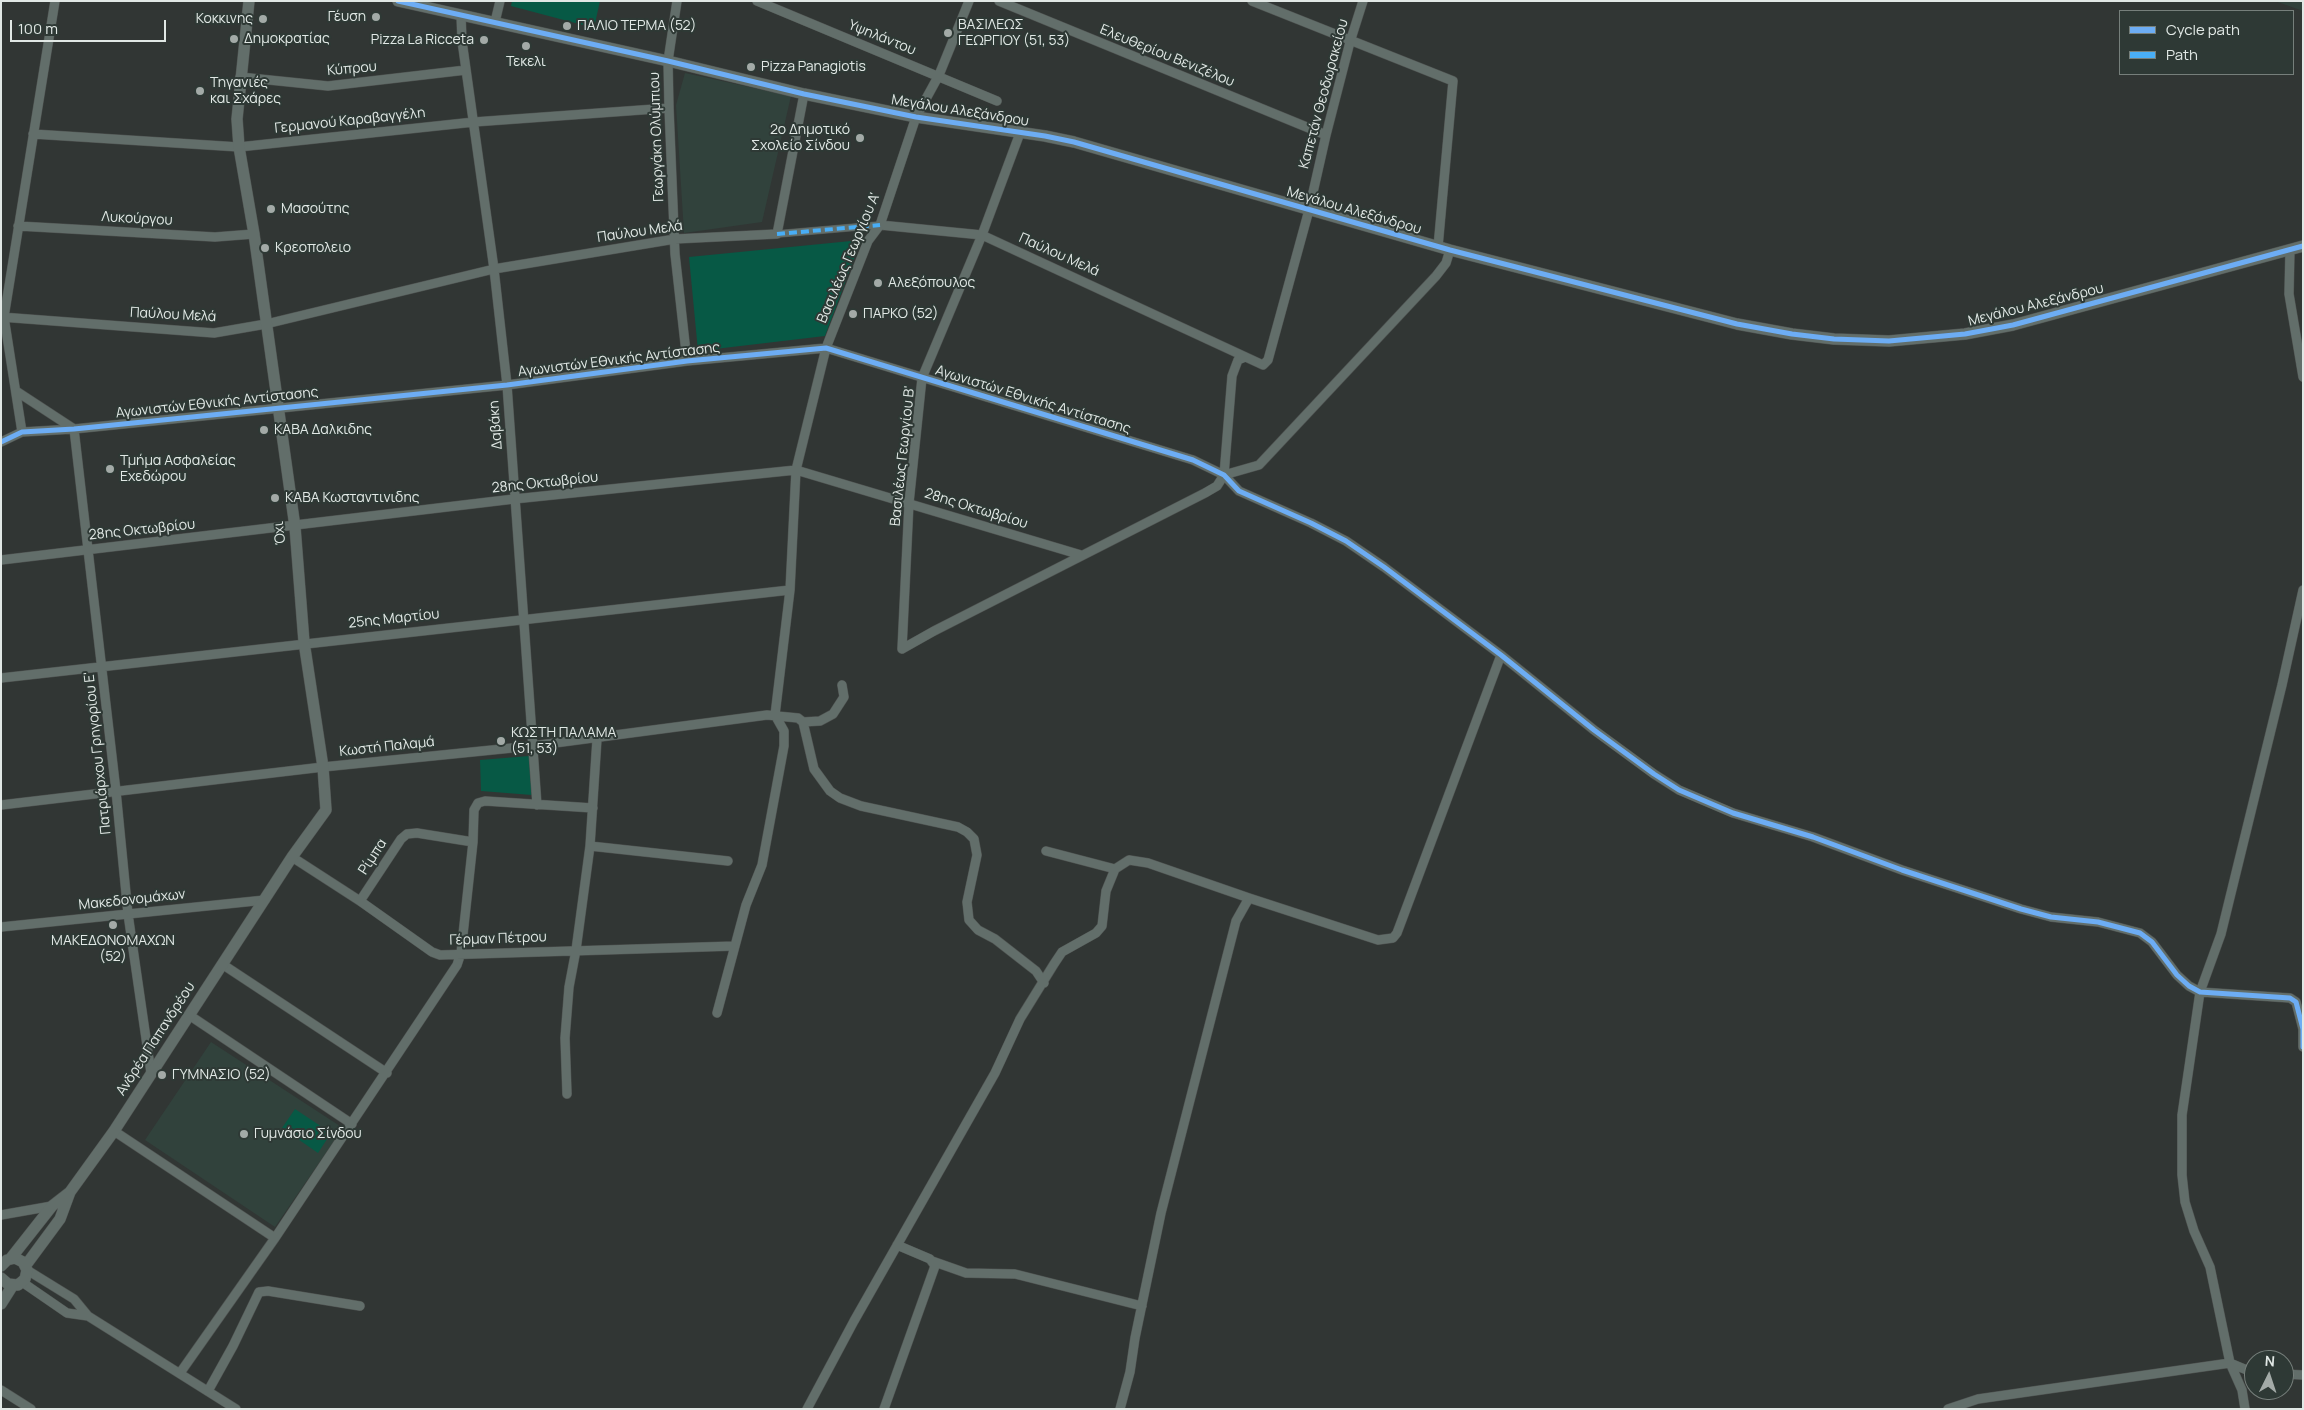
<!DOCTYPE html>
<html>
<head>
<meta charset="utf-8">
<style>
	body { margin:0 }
	#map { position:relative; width:2304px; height:1410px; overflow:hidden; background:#313634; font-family:Manrope,sans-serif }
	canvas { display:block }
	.frame { position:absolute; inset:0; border:2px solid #e1e8e5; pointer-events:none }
	.legend { position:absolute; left:2119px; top:10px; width:175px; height:65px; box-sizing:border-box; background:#2e3935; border:1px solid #767f7b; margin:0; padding:6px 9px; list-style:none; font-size:15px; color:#e1e8e5 }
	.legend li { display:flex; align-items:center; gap:10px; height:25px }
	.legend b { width:25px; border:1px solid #767f7b }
	.north { position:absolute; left:2244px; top:1350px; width:50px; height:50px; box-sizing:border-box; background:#2e3935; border:1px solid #767f7b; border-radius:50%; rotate:4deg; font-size:14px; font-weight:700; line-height:20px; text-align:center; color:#e1e8e5 }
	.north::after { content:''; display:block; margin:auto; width:18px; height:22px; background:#a3aaa7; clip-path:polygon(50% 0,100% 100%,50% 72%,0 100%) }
	.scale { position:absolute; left:10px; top:20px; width:156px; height:22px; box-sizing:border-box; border:2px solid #e1e8e5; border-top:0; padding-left:6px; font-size:15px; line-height:18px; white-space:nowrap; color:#e1e8e5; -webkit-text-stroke:4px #2e3935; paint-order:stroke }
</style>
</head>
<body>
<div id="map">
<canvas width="2304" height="1410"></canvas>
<div class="frame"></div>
<ul class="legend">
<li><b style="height:6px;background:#6dadf4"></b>Cycle path</li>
<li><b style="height:6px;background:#49aef6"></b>Path</li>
</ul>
<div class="north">N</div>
<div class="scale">100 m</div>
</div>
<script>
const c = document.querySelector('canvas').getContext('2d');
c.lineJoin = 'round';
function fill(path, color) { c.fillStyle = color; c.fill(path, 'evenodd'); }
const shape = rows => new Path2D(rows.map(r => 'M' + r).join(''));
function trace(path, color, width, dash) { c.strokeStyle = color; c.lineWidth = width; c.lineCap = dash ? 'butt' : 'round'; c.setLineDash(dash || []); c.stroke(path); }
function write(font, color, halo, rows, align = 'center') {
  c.font = font + ' Manrope,sans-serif'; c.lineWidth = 4; c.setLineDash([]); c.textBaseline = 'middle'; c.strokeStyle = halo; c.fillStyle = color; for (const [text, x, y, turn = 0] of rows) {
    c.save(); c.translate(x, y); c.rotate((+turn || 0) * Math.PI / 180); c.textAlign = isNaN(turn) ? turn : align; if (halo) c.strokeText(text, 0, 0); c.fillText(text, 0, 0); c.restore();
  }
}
fill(shape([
	[2275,1,2303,1,2303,11],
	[685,73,791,96,762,222,684,233,676,105],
	[211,1042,343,1128,275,1227,145,1140]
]), '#31423c');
fill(shape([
	[512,1,600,1,594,28,511,6],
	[861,240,825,336,698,351,689,257],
	[529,756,532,795,481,791,480,760],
	[295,1109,331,1133,318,1153,282,1128]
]), '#075945');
const pedestrian = shape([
	[777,234,880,225]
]);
const minor = shape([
	[677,1,668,61,669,108,675,254,687,361],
	[757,1,997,101],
	[999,1,1326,135],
	[1252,1,1453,81,1438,247],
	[461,15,462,41,494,269,507,385,537,805],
	[495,22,500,1],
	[240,77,328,86,466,70],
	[33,134,239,147,474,122,669,108],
	[880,225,982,235,1263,365,1268,360,1309,210,1326,135,1350,42,1363,1],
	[18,226,215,237,254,234],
	[2290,249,2289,294,2303,377],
	[1,317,214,333,266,324,494,269,675,239,777,234,804,94],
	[16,391,74,429],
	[74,429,116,791,128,914,151,1073],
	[22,432,4,317,55,1],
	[1,442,22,432,74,429,507,385,687,361,826,348,1193,460,1224,475,1239,491,1311,523,1346,541,1384,567,1501,655,1594,730,1654,774,1679,790,1733,813,1813,837,1902,870,2021,909,2051,917,2098,922,2140,933,2152,942,2177,975,2189,986,2200,992,2290,998,2296,1002,2303,1029,2303,1047],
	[1224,475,1232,376,1238,360,1245,357],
	[1,560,514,499,796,470,1081,555],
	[902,649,934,631,1205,493,1217,486,1224,475,1259,465,1436,276,1446,263,1450,250],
	[902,649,909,503,922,378,982,235,1020,133],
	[1,678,790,590],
	[775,715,790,590,796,470,826,348,868,241,880,225,916,117,939,75,969,1],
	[803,722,820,721,833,714,844,697,842,685],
	[1,805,323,767,532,746,767,715,798,718,803,722,814,769,830,791,840,798,861,806,958,827,967,832,974,839,977,855,967,902,969,920,978,930,995,939,1036,971,1044,983],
	[590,846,728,861],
	[1046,851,1115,869],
	[292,857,360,901,432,952,440,955,735,946],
	[360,901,401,839,407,834,417,833,473,842],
	[1,927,265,900],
	[222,964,387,1073],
	[717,1013,746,905,762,865,784,746,784,731,775,715],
	[189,1015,352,1124],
	[567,1094,565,1038,569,987,576,950,590,846,597,739],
	[114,1131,275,1238],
	[1,1215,52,1206],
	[932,1261,966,1273,1015,1274,1142,1306],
	[27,1270,74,1299,88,1316,236,1409],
	[22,1282,67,1313,88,1316],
	[180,1373,275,1238,457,965,461,953,473,842,474,810,478,803,485,801,593,808],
	[2254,1373,2230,1363,2210,1267,2194,1231,2185,1202,2182,1175,2182,1115,2200,992,2221,934,2282,685,2303,590],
	[2284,1374,2303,1375],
	[1,1390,31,1409],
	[208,1391,233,1346,259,1292,268,1291,360,1306],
	[807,1409,854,1321,995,1073,1020,1019,1054,964,1062,952,1096,933,1102,926,1106,891,1115,869,1129,860,1148,863,1249,898,1378,940,1393,938,1397,933,1501,655],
	[884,1409,935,1266,930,1259,897,1245],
	[1120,1409,1130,1372,1135,1338,1161,1213,1236,921,1249,898],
	[1948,1409,1978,1399,2230,1363,2242,1390,2245,1409]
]);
const tertiary = shape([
	[398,1,668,61,804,94,916,117,1045,136,1074,142,1450,250,1737,324,1792,334,1834,339,1889,341,1965,334,2013,325,2303,246],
	[11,1258,52,1206,70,1192,114,1131,292,857,326,810,323,767,304,642,295,527,254,234,239,147,237,119,249,1],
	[26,1265,60,1219,70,1192],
	[1,1266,7,1260,15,1258,23,1262,27,1270,25,1279,18,1285,8,1284,1,1278],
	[1,1304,13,1285]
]);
trace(pedestrian, '#4e5250', 8);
trace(minor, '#4e5250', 10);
trace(tertiary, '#4e5250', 12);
trace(pedestrian, '#626e6a', 7);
trace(minor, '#626e6a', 9);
trace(tertiary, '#626e6a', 11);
trace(shape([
	[777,234,880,225]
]), '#49aef6', 4, [8, 4]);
trace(shape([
	[398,1,668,61,804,94,916,117,1045,136,1074,142,1450,250,1737,324,1792,334,1834,339,1889,341,1965,334,2013,325,2303,246],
	[1,442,22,432,74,429,507,385,687,361,826,348,1193,460,1224,475,1239,491,1311,523,1346,541,1384,567,1501,655,1594,730,1654,774,1679,790,1733,813,1813,837,1902,870,2021,909,2051,917,2098,922,2140,933,2152,942,2177,975,2189,986,2200,992,2290,998,2296,1002,2303,1029,2303,1047]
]), '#6dadf4', 5);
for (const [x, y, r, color] of [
	[376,17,5,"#a3aaa7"],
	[263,19,5,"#a3aaa7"],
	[567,26,5,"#a3aaa7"],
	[948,33,5,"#a3aaa7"],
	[234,39,5,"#a3aaa7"],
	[484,40,5,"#a3aaa7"],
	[526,46,5,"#a3aaa7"],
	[751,67,5,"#a3aaa7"],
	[200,91,5,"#a3aaa7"],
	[860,138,5,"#a3aaa7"],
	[271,209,5,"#a3aaa7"],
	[265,248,5,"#a3aaa7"],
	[878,283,5,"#a3aaa7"],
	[853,314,5,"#a3aaa7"],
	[264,430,5,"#a3aaa7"],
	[110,469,5,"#a3aaa7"],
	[275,498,5,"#a3aaa7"],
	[501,741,5,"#a3aaa7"],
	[113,925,5,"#a3aaa7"],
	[162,1075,5,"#a3aaa7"],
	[244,1134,5,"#a3aaa7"]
]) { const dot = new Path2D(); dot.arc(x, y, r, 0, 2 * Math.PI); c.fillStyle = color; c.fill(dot); trace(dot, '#2e3935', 2); }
write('14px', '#e1e8e5', '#2e3935', [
	["Γέυση",366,17,"right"],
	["Κοκκινης",253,19,"right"],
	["ΒΑΣΙΛΕΩΣ",958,25],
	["ΓΕΩΡΓΙΟΥ (51, 53)",958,41],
	["ΠΑΛΙΟ ΤΕΡΜΑ (52)",577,26],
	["Δημοκρατίας",244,39],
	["Pizza La Ricceta",474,40,"right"],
	["Τεκελι",526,62,"center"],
	["Pizza Panagiotis",761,67],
	["Τηγανιές",210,83],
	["και Σχάρες",210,99],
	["2o Δημοτικό",850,130,"right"],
	["Σχολείο Σίνδου",850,146,"right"],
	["Μασούτης",281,209],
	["Κρεοπολειο",275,248],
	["Αλεξόπουλος",888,283],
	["ΠΑΡΚΟ (52)",863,314],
	["ΚΑΒΑ Δαλκιδης",274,430],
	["Τμήμα Ασφαλείας",120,461],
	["Εχεδώρου",120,477],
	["ΚΑΒΑ Κωσταντινιδης",285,498],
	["ΚΩΣΤΗ ΠΑΛΑΜΑ",511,733],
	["(51, 53)",511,749],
	["ΜΑΚΕΔΟΝΟΜΑΧΩΝ",113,941,"center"],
	["(52)",113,957,"center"],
	["ΓΥΜΝΑΣΙΟ (52)",172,1075],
	["Γυμνάσιο Σίνδου",254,1134]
], 'left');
write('14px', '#e1e8e5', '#2e3935', [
	["Υψηλάντου",882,38,22],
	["Ελευθερίου Βενιζέλου",1167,56,22],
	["Κύπρου",352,69,-5],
	["Καπετάν Θεοδωρακείου",1324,94,-75],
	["Μεγάλου Αλεξάνδρου",960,111,9],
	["Γερμανού Καραβαγγέλη",350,121,-6],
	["Γεωργάκη Ολύμπιου",657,137,-92],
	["Μεγάλου Αλεξάνδρου",1354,211,16],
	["Λυκούργου",137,219,3],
	["Παύλου Μελά",640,232,-8],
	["Παύλου Μελά",1059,255,24],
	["Βασιλέως Γεωργίου Α'",849,258,-67],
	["Μεγάλου Αλεξάνδρου",2036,305,-14],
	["Παύλου Μελά",173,315,3],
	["Αγωνιστών Εθνικής Αντίστασης",619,360,-7],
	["Αγωνιστών Εθνικής Αντίστασης",1033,400,17],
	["Αγωνιστών Εθνικής Αντίστασης",217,403,-6],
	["Δαβάκη",496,425,-94],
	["Βασιλέως Γεωργίου Β'",903,456,-84],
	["28ης Οκτωβρίου",545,483,-6],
	["28ης Οκτωβρίου",976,509,17],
	["28ης Οκτωβρίου",142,530,-6],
	["Όχι",280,533,-96],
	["25ης Μαρτίου",394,619,-6],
	["Κωστή Παλαμά",387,747,-6],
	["Πατριάρχου Γρηγορίου Ε'",98,753,-96],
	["Ρίμπα",373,857,-57],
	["Μακεδονομάχων",132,900,-6],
	["Γέρμαν Πέτρου",498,939,-2],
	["Ανδρέα Παπανδρέου",156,1039,-57]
]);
</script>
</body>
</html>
